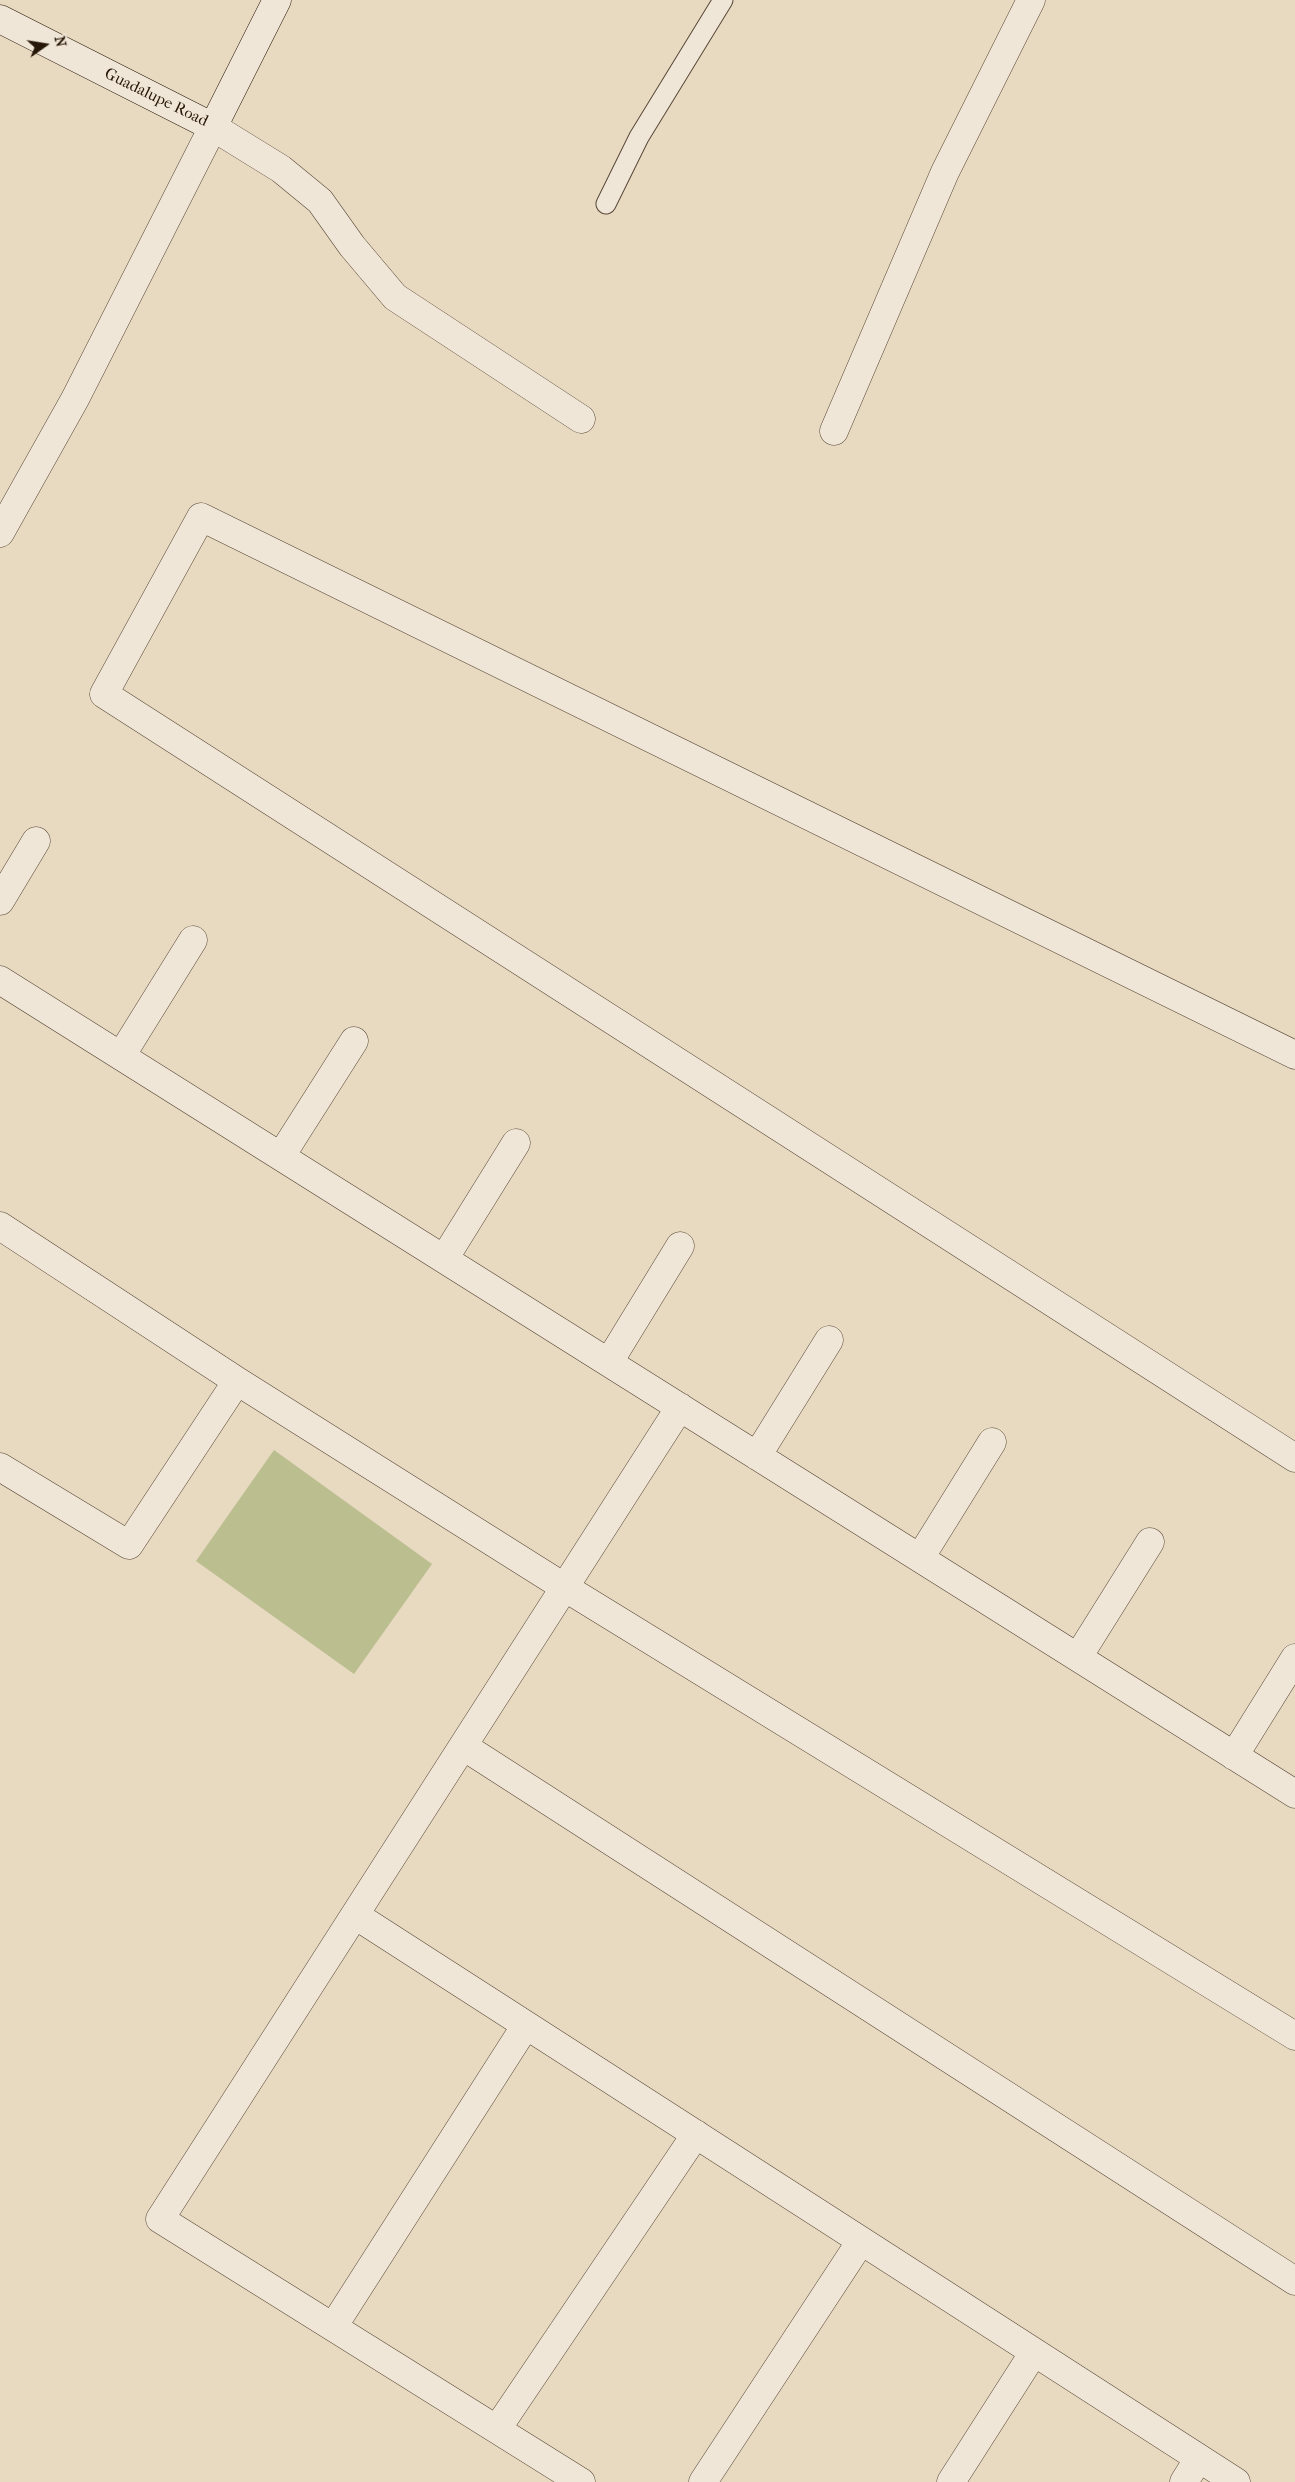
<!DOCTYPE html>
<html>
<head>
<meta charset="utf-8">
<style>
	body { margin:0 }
	#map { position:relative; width:1295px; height:2482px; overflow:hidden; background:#e8d9c1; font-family:"IM FELL French Canon",serif }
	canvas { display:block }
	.north { position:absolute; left:20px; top:20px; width:50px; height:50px; -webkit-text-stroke:4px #f0e6d7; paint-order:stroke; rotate:77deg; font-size:14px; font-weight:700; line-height:20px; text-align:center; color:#271707 }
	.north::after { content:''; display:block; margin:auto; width:18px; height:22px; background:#271707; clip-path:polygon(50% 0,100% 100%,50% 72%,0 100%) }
</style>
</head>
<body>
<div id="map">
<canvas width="1295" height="2482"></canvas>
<div class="north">N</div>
</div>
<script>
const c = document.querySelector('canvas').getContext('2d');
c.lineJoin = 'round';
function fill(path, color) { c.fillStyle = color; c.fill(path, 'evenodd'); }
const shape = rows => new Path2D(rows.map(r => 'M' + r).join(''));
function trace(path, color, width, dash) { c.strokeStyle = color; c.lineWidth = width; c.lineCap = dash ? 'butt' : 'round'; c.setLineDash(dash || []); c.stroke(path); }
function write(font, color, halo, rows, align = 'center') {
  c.font = font + ' "IM FELL French Canon",serif'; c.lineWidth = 4; c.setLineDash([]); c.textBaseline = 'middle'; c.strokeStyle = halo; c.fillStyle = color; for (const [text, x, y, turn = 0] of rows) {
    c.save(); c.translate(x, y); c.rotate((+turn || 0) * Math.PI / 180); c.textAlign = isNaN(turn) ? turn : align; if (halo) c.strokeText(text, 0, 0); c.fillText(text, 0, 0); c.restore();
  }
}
fill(shape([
	[274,1450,432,1564,354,1674,196,1561]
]), '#bbbe8f');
const lane = shape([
	[606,204,639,137,723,0]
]);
const street = shape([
	[834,431,945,172,1031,0],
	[0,533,75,399,213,127,281,169,320,201,352,246,395,297,581,419],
	[0,901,36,841],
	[0,980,1295,1794],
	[1295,1055,201,517,104,694,1295,1458],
	[121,1056,193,940],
	[281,1156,354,1041],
	[0,1226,237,1381,564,1587,1295,2036],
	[444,1259,516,1143],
	[609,1362,680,1246],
	[757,1456,829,1340],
	[0,1467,129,1545,237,1381],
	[920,1558,992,1442],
	[1078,1657,1150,1542],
	[463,1746,1295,2281],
	[1234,1756,1295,1658],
	[355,1915,1236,2482],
	[333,2327,526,2025],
	[497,2429,696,2134],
	[581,2482,160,2219,680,1407],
	[703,2482,861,2241],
	[951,2482,1034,2352],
	[1184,2482,1199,2458]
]);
const secondary = shape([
	[0,19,213,127,277,0]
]);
trace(lane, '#574836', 21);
trace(street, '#574836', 29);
trace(secondary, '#271707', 29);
trace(lane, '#f0e6d7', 19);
trace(street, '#f0e6d7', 28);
trace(secondary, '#f0e6d7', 28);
write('16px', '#271707', '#f0e6d7', [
	["Guadalupe Road",156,98,26]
]);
</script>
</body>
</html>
